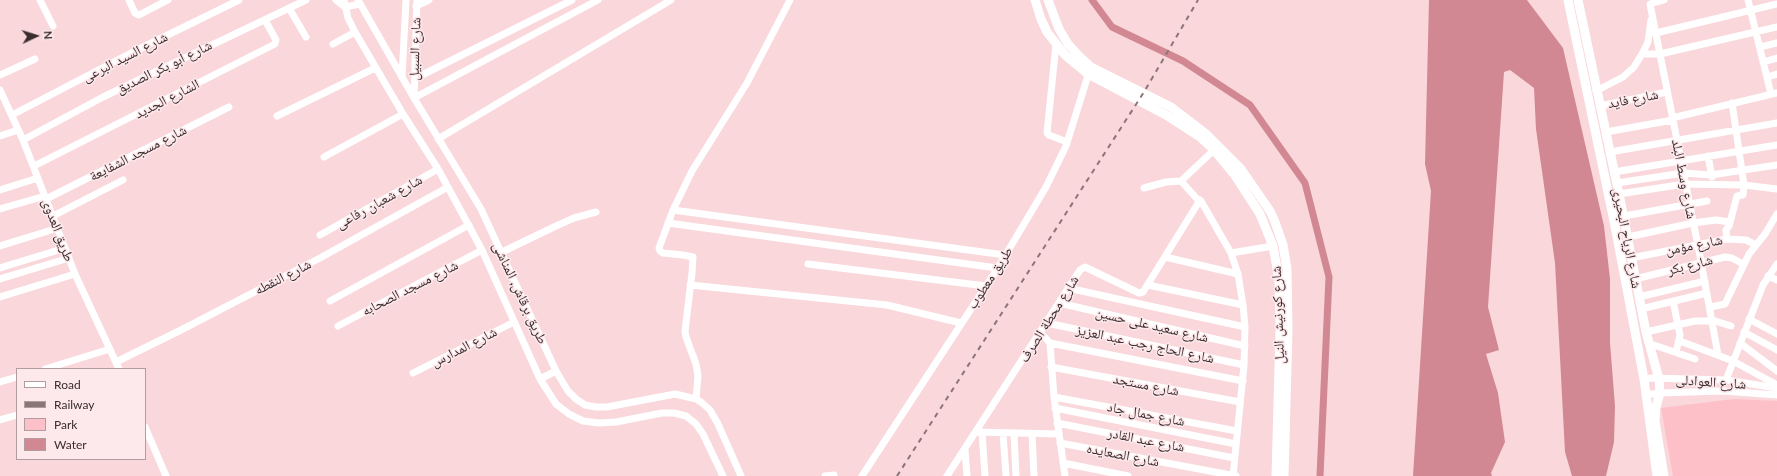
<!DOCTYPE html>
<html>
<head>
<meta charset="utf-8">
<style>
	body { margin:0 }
	#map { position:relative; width:1777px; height:476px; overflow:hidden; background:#f9d7db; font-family:Lato,sans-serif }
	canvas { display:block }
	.legend { position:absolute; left:16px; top:368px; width:130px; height:92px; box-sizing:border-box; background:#fde8eb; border:1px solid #af9d9f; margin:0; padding:5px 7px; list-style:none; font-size:12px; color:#392d2e }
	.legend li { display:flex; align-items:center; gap:8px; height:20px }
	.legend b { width:20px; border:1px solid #af9d9f }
	.north { position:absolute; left:16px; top:16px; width:40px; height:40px; -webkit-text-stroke:3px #fde8eb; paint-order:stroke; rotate:86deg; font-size:11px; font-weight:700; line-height:16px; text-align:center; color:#392d2e }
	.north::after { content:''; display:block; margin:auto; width:14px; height:18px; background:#392d2e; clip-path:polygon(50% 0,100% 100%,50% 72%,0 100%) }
</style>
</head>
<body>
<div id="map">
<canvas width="1777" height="476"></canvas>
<ul class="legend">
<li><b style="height:5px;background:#fff"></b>Road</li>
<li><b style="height:5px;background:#8a7577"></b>Railway</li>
<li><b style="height:11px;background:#fec0c8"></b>Park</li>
<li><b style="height:11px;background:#d28893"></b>Water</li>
</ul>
<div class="north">N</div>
</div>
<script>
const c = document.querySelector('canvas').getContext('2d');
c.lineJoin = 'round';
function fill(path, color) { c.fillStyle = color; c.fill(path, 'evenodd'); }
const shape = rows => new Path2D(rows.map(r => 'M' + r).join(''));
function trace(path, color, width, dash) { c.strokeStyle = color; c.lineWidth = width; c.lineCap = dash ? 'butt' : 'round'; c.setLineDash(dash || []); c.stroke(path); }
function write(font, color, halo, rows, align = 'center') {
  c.font = font + ' Lato,"Noto Naskh Arabic",sans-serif'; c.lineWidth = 3; c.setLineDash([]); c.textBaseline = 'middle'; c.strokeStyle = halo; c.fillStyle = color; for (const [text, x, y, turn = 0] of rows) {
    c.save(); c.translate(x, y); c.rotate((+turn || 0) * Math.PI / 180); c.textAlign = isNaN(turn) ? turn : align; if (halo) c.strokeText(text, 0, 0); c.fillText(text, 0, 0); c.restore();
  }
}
fill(shape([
	[1734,399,1777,401,1777,476,1673,476,1661,408]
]), '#fec0c8');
fill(shape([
	[1429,0,1527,0,1563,48,1604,226,1610,279,1610,343,1615,406,1614,442,1606,476,1572,476,1565,452,1555,263,1536,129,1534,88,1510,70,1504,72,1488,307,1499,350,1486,354,1498,393,1505,442,1491,473,1492,476,1413,476,1431,191,1425,164]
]), '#d28893');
trace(shape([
	[1092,0,1112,27,1183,61,1250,105,1305,183,1329,277,1320,476]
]), '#d28893', 7);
trace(shape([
	[40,0,53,26],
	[129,0,135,13,139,15,168,0],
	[336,0,345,7,360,4],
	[344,0,348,18,355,32,403,114,438,169,482,250,540,379,556,404,569,414,583,421,599,423,616,422,662,413,674,413,686,416,696,424,703,434,723,476],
	[358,0,414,98,481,209,556,371,568,391,576,399,585,405,596,407,607,407,675,394,696,399,701,402,710,410,718,424,741,476],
	[417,0,414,98,598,0],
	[1664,0,1650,4,1700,256,1718,355],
	[1748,0,1771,94],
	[416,6,429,0],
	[289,8,306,37],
	[1656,33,1777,4],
	[333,44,355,32],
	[1056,44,1047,133,1049,135,1067,142],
	[1760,47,1777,43],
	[1642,54,1660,54,1777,27],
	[1763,62,1777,58],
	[424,74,572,0],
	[0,75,35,59],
	[402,77,406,0],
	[1767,77,1777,74],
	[0,90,23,140,75,274,119,369],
	[1596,91,1623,77,1634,67,1642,54,1648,42,1651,20],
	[1600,106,1667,92],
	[12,115,131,53,239,0],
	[277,116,375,68],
	[1672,118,1777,93],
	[1606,132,1673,120],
	[0,136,18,130],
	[438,139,671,0],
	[23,140,103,97,306,0],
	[1610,152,1777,123],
	[1708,156,1712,177],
	[324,157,403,114],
	[34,166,275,44,276,40,265,20],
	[1614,172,1777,145],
	[1181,181,1198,200,1201,201,1231,253,1238,274,1243,305,1245,327,1244,365,1233,476],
	[1617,183,1683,173,1711,175,1777,165],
	[1144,188,1166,182,1181,181,1214,150],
	[0,190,38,178],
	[1619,194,1685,184,1744,185,1777,189],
	[46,199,229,107],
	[0,209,45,196],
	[673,210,1005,255],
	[53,216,123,180],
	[1624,216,1707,201],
	[668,223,997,268],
	[320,235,438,169],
	[1628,237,1693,223,1716,220,1730,222],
	[1727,239,1726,230,1729,226,1737,196,1743,195,1744,185,1732,103],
	[0,246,58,228],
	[502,252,556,226,574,218,596,212],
	[1231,253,1273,246],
	[1165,257,1238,274],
	[1631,258,1727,239,1746,240,1756,245],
	[808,264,986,286],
	[0,268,65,248],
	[1768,276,1777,280],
	[0,279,69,258],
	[1635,279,1725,257,1732,258,1743,264],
	[690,285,887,305,961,323],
	[1148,285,1243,305],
	[1068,288,1245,327],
	[0,297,75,274],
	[1639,297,1705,281],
	[330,301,469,225],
	[1673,301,1680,335,1676,352],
	[1059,303,1245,346],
	[1710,307,1725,304,1749,254,1765,234,1777,214],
	[1641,309,1707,293],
	[1749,319,1777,334],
	[1712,320,1731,326],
	[1047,323,1244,365],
	[338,326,482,250],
	[1646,332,1695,321,1712,321],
	[1744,332,1777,350],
	[1041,333,1050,343,1054,397,1065,476],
	[1680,341,1733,361,1777,385],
	[1050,343,1243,381],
	[1648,343,1695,359],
	[1740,343,1777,371],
	[116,362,181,330,320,258,448,187],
	[1051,367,1240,402],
	[45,369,110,349],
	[413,373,514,322],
	[540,379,556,371],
	[1644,379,1651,378,1726,380,1777,388],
	[1726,380,1763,285,1777,264],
	[0,382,17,377],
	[1646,395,1660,393,1723,391,1777,395],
	[1054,397,1237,431],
	[696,399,698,376,696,364,686,337,685,331,692,273,693,257,683,255,663,253,660,251,659,248,673,210,692,171,747,83,790,0],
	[1055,408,1236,444],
	[0,420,17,415],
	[1057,423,1234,458],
	[145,427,166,476],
	[977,432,1059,434],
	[982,432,985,476],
	[1003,433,1006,476],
	[1014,433,1016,476],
	[1032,434,1034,476],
	[1060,443,1236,476],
	[965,450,967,476],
	[1063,463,1128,476],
	[825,476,834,475],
	[862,476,999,266,1046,187,1066,146,1090,69],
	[947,476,1080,270,1085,267,1139,293,1143,292,1200,200]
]), '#fff', 7);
trace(shape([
	[1035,0,1041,19,1047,32,1065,55,1088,74,1166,115,1200,137,1214,150,1234,174,1260,214,1273,246,1279,280,1280,330,1276,476],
	[1048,0,1059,29,1068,44,1079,56,1091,67,1171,107,1205,133,1241,169,1270,211,1275,222,1283,245,1287,269,1288,330,1284,476],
	[1568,0,1615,226,1644,379,1657,476],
	[1578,0,1619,194,1646,332,1659,379,1660,393,1656,407,1655,421,1664,476]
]), '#fff', 9);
trace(shape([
	[897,476,1144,92,1198,0]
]), '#8a7577', 2, [5, 5]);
write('14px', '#392d2e', '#fde8eb', [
	["شارع السبيل",415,49,-88],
	["شارع السيد البرعى",125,57,-27],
	["شارع أبو بكر الصديق",164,67,-26],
	["الشارع الجديد",167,99,-27],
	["شارع فايد",1633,99,-11],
	["شارع مسجد الشفايعة",138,153,-27],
	["شارع وسط البلد",1684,179,79],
	["شارع شعبان رفاعى",379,202,-29],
	["طريق العدوى",58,230,69],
	["شارع الرياح البحيرى",1627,238,79],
	["شارع مؤمن",1694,245,-11],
	["شارع بكر",1690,265,-14],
	["شارع النقطه",283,277,-27],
	["طريق معطوب",990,278,-57],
	["شارع مسجد الصحابه",410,288,-27],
	["طريق برقاش, المناشى",520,293,65],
	["شارع كورنيش النيل",1278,315,-92],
	["شارع محطة الصرف",1049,319,-58],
	["شارع سعيد على حسين",1152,325,13],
	["شارع الحاج رجب عبد العزيز",1145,344,12],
	["شارع المدارس",464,347,-27],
	["شارع العوادلى",1711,382,4],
	["شارع مستجد",1146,385,11],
	["شارع جمال جاد",1146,414,11],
	["شارع عبد القادر",1146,440,11],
	["شارع الصعايده",1123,455,11]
]);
</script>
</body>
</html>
